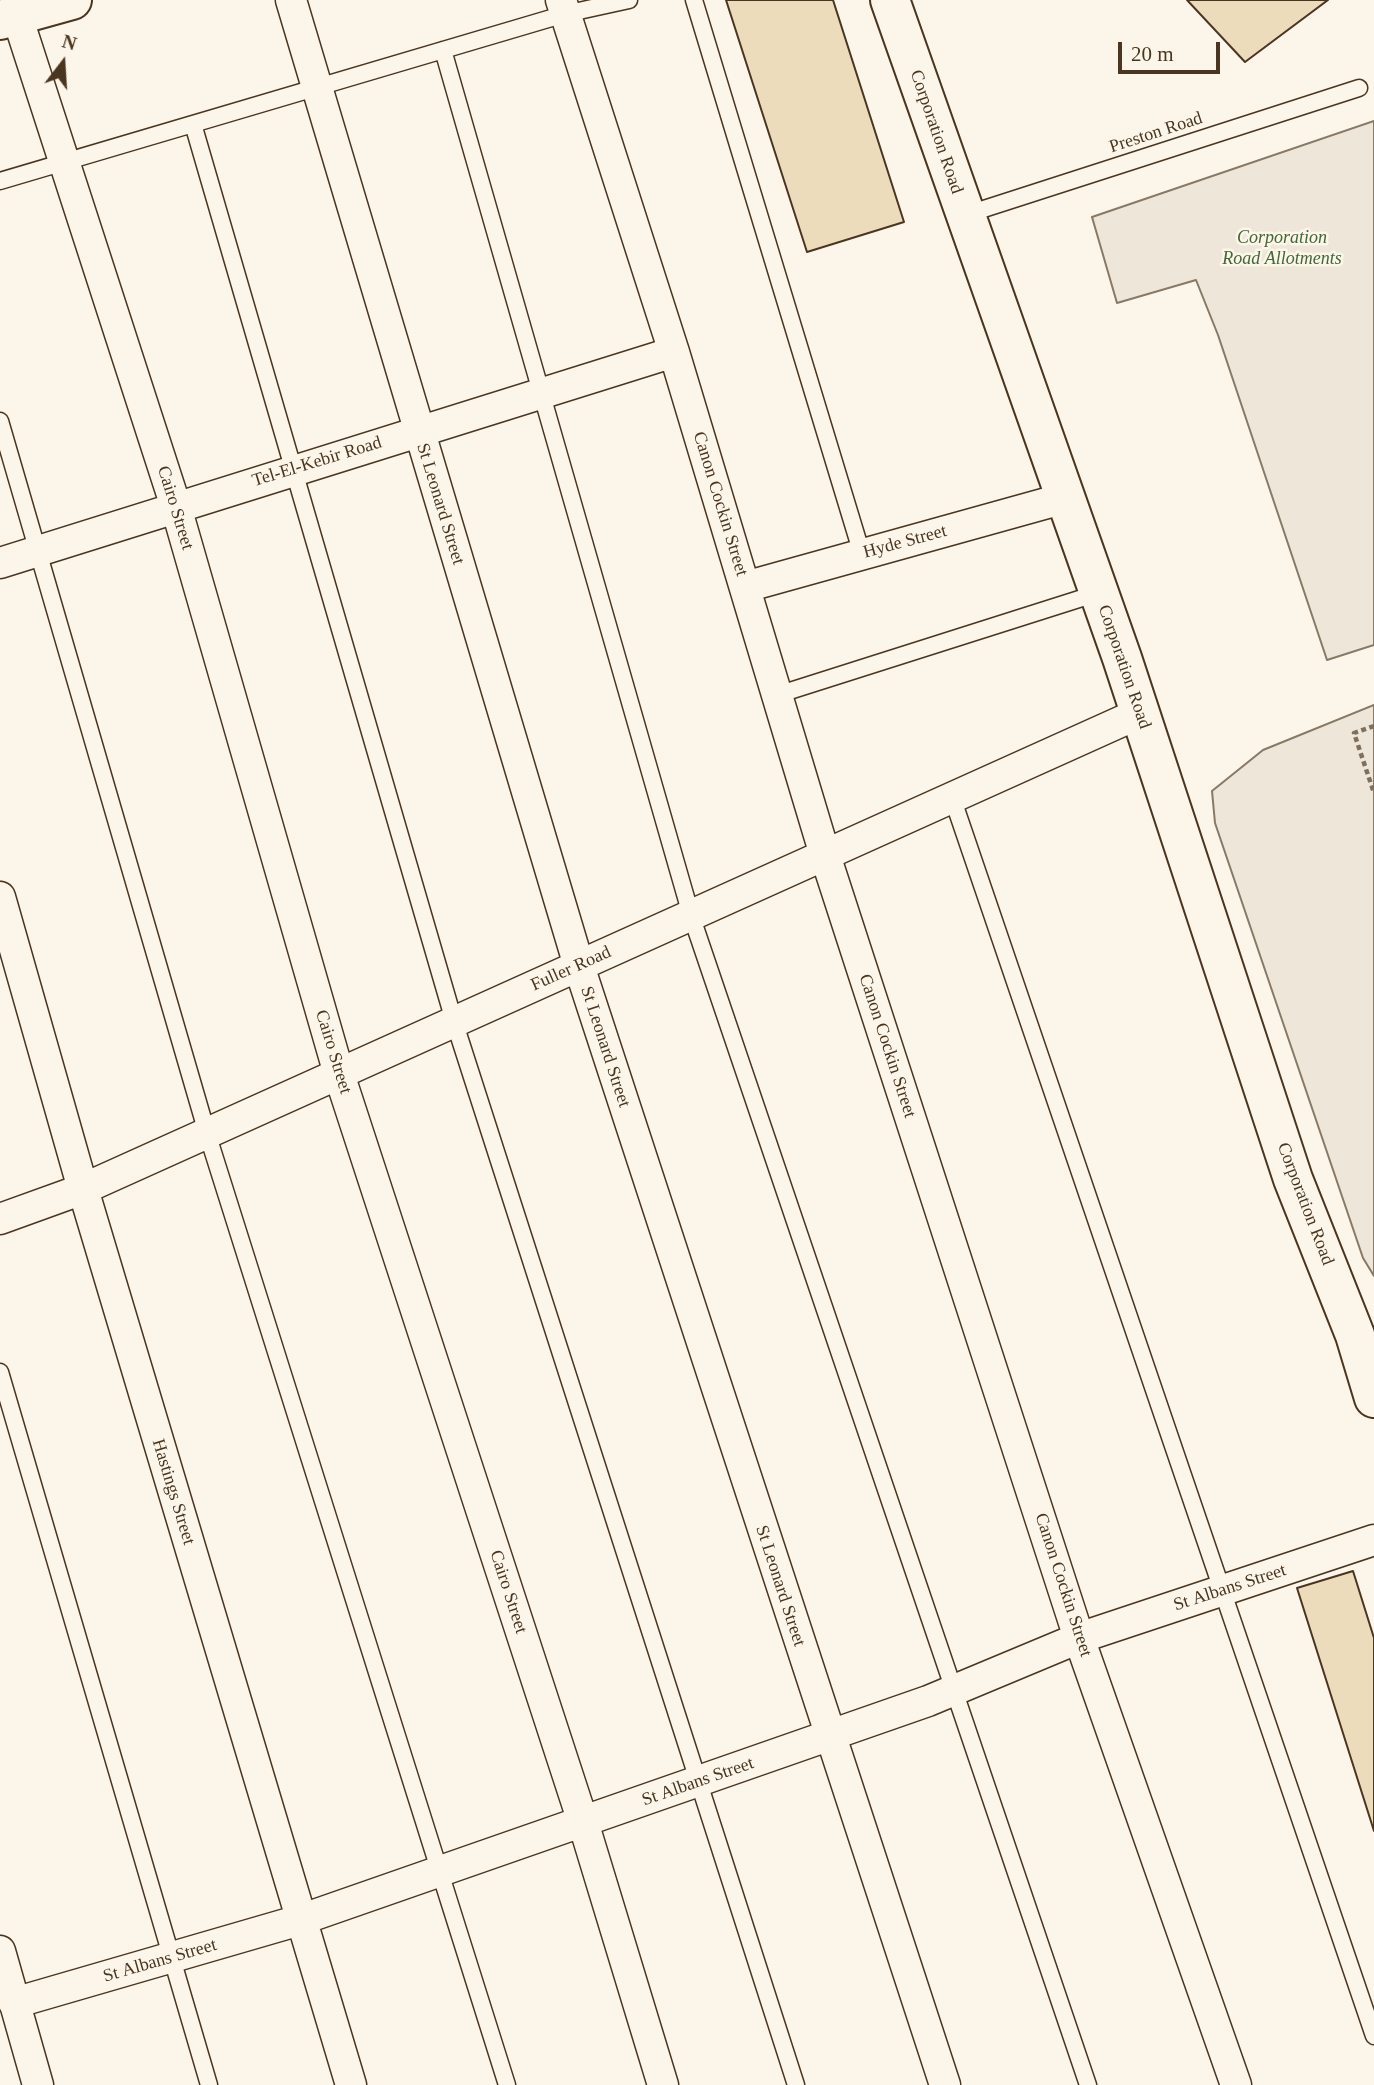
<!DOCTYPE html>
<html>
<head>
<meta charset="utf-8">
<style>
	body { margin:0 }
	#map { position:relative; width:1374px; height:2085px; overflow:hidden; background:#fbf6e9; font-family:"Times New Roman",serif }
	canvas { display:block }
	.north { position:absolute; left:28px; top:28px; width:70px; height:70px; -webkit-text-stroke:5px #fbf6e9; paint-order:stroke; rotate:17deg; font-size:19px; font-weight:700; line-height:28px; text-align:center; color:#4a3520 }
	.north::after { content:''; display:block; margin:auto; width:24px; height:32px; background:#4a3520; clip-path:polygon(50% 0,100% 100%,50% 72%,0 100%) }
	.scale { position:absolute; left:1118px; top:42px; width:102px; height:32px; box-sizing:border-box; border:4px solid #4a3520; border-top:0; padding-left:9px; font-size:21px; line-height:24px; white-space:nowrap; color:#4a3520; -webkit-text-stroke:5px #fbf6e9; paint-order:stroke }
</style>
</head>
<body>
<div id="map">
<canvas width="1374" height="2085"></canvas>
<div class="north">N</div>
<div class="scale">20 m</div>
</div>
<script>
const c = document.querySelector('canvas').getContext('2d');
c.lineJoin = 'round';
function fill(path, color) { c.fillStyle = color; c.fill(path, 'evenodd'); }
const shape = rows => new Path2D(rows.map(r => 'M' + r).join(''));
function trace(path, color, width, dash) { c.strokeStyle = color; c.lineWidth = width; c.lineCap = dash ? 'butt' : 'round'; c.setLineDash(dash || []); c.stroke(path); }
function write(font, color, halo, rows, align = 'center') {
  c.font = font + ' "Times New Roman",serif'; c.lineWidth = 5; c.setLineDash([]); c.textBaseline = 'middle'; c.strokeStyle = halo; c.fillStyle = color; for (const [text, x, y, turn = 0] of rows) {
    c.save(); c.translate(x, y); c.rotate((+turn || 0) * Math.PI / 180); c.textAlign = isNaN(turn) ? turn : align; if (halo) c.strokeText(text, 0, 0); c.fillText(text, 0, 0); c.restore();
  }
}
const green = shape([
	[1374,121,1374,645,1327,660,1218,335,1196,280,1117,303,1092,217,1374,121],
	[1374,705,1374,1276,1363,1258,1215,823,1212,791,1263,750,1374,705]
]);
fill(green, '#ede6d9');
trace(green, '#887966', 2);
const building = shape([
	[726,0,833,0,904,222,807,252,726,0],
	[1187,0,1328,0,1245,62,1187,0],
	[1353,1571,1374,1638,1374,1831,1297,1588,1353,1571]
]);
fill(building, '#ecdcbc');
trace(building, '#4a3520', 2);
const service = shape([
	[694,0,862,554],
	[443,50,691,915,1088,2085],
	[193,124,454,1021,796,2085],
	[0,181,565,14,629,0],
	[965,215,1359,88],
	[0,421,207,1133,507,2085],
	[777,695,1098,593],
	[952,797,1374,2036],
	[0,1372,209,2085]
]);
const minor = shape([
	[291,0,579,966,945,2085],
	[561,0,674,352,825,855,1079,1638,1236,2085],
	[17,16,176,507,339,1074,583,1822,663,2085],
	[0,563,674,352],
	[745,587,1065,498],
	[0,897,83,1189,351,2085],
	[0,1219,83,1189,1140,713],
	[0,1951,38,2085],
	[14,2003,300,1920,928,1701,1079,1638,1374,1540]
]);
const tertiary = shape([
	[890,0,1122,658,1293,1179,1355,1335,1374,1398],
	[0,20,72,0]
]);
trace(service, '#4a3520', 19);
trace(minor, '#4a3520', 33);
trace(tertiary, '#4a3520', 42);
trace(shape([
	[1374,726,1354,733,1374,793]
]), '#7f6f5c', 4.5, [5, 3.5]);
trace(service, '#fbf6e9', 16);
trace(minor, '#fbf6e9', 30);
trace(tertiary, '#fbf6e9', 38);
write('18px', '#4a3520', '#fbf6e9', [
	["Corporation Road",936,132,71],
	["Preston Road",1156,133,-18],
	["Tel-El-Kebir Road",317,462,-17],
	["St Leonard Street",440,504,73],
	["Canon Cockin Street",720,504,73],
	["Cairo Street",175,508,73],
	["Hyde Street",905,542,-15],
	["Corporation Road",1124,667,71],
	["Fuller Road",571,969,-24],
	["Canon Cockin Street",887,1046,72],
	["St Leonard Street",605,1047,72],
	["Cairo Street",333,1052,73],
	["Corporation Road",1305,1204,69],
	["Hastings Street",173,1492,73],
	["Canon Cockin Street",1063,1585,72],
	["St Leonard Street",780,1586,72],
	["St Albans Street",1230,1588,-18],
	["Cairo Street",508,1592,72],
	["St Albans Street",698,1782,-19],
	["St Albans Street",160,1961,-16]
]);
write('italic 18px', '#436837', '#fbf6e9', [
	["Corporation",1282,238],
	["Road Allotments",1282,259]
]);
</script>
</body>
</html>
